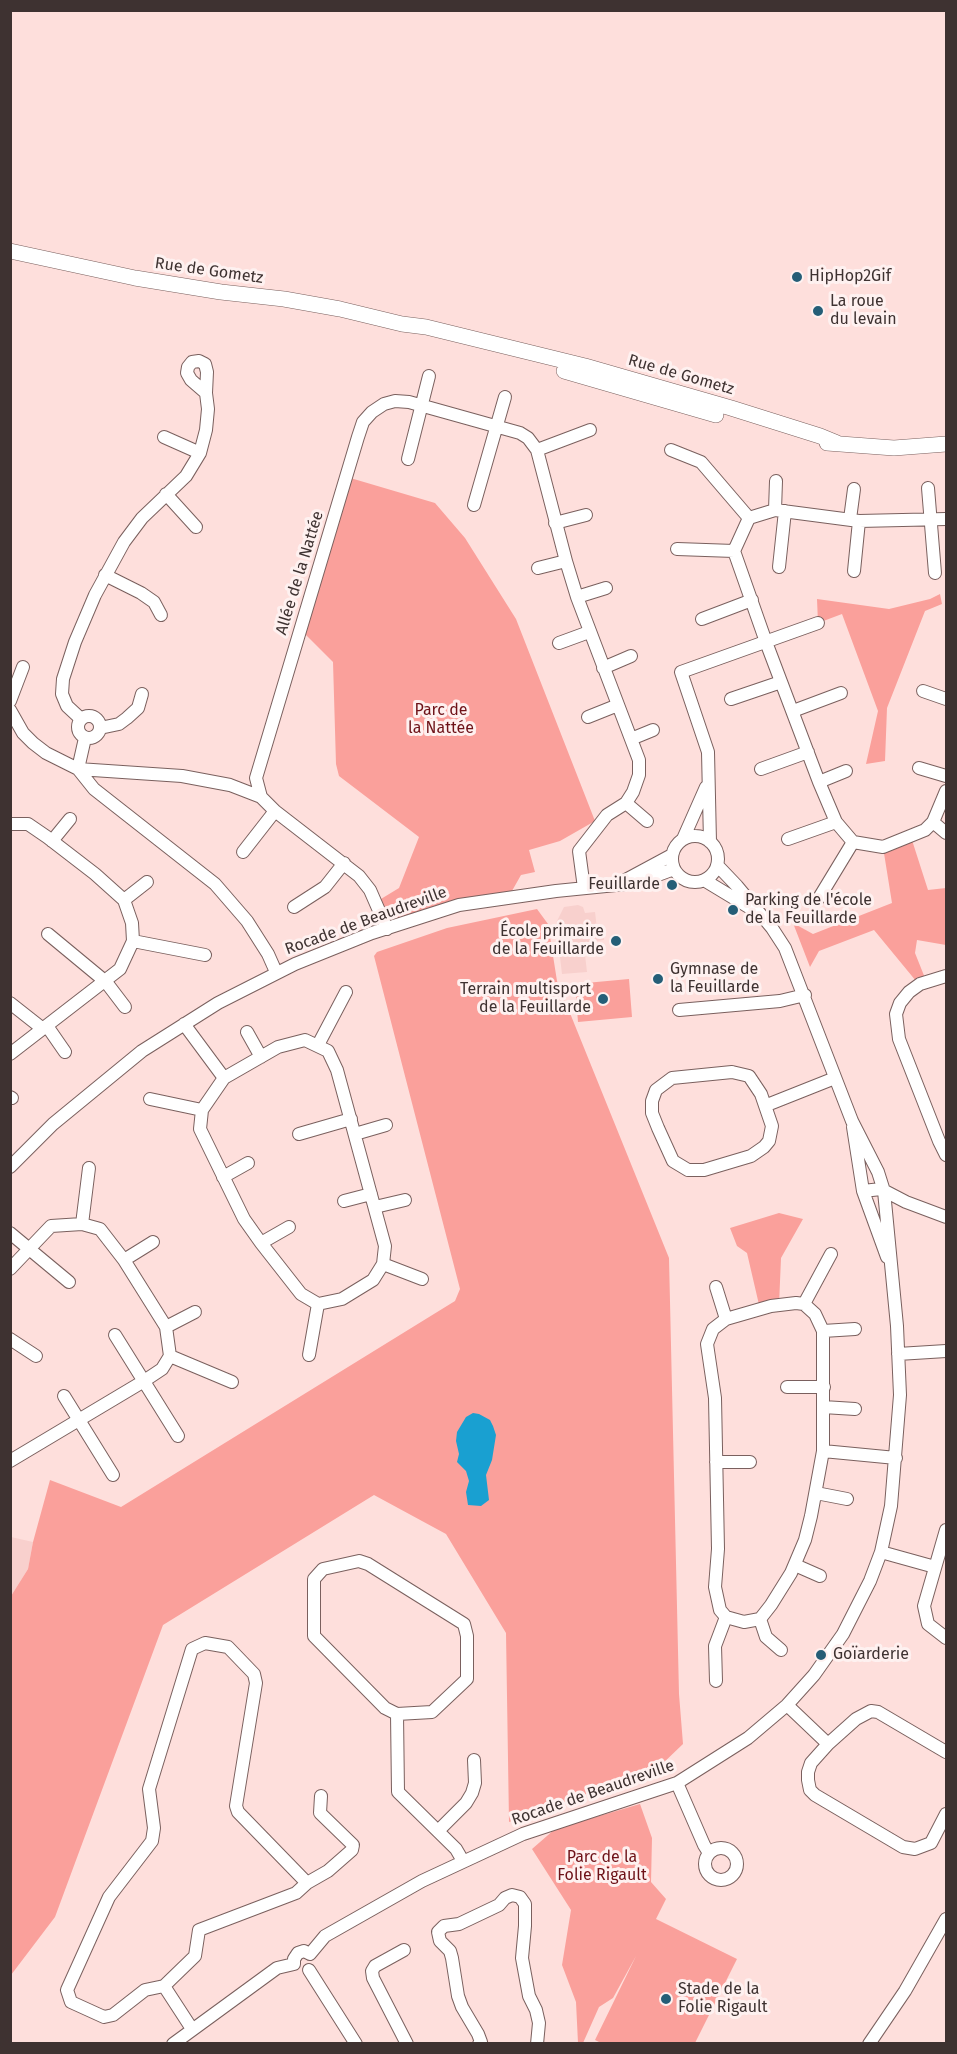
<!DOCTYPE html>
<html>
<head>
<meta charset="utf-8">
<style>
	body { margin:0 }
	#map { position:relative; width:957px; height:2054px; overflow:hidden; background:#fedfdc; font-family:"Fira Sans",sans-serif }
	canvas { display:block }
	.frame { position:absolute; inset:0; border:12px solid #3e3231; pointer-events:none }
</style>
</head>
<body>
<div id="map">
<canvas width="957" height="2054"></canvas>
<div class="frame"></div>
</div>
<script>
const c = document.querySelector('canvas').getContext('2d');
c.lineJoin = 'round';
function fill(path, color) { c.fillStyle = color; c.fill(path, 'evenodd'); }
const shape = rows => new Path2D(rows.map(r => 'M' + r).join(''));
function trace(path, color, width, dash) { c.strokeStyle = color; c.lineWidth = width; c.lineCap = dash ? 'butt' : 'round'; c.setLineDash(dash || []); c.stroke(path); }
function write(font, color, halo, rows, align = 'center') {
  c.font = font + ' "Fira Sans",sans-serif'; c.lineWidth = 6; c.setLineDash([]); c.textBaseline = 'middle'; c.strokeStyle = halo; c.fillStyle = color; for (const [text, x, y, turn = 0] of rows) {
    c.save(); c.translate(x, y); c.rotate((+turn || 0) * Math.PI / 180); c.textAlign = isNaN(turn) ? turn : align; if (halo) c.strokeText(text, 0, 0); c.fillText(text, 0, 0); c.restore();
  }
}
fill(shape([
	[578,905,583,907,585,913,595,912,597,929,603,929,604,940,588,942,588,950,594,950,594,953,585,955,587,972,562,974,556,923,564,907],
	[11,1537,33,1542,28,1569,11,1596]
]), '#f8d0cd');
fill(shape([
	[347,477,435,503,465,538,516,619,595,821,560,841,529,850,535,872,521,875,508,898,387,929,376,902,399,888,419,837,339,776,336,764,333,662,300,629],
	[940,594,942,604,925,611,887,708,885,761,866,764,878,711,842,614,818,623,817,599,889,609,930,599],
	[911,837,928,890,946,888,946,945,917,940,915,953,925,978,916,981,874,930,819,951,810,967,793,923,813,934,892,903,883,847],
	[537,909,548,924,557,981,669,1258,679,1694,683,1744,658,1768,509,1822,506,1633,446,1534,374,1495,163,1625,55,1917,11,1975,11,1596,28,1569,33,1542,50,1480,121,1507,455,1301,460,1289,374,956,377,952,447,928],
	[629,979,632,1017,578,1022,575,984],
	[779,1213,803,1219,781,1258,779,1305,760,1309,747,1253,737,1246,730,1228],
	[640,1804,652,1838,651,1882,666,1899,656,1919,737,1959,695,2043,603,2044,595,2040,636,1956,613,1998,599,2007,583,2043,578,2043,576,2002,562,1965,571,1910,532,1849,555,1829]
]), '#faa09b');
fill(shape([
	[473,1413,479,1414,490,1420,493,1426,496,1435,492,1460,486,1475,489,1500,481,1506,468,1505,466,1492,469,1481,466,1471,457,1462,459,1454,456,1441,457,1432,466,1417]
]), '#19a0d1');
const minor = shape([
	[164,437,200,453],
	[537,450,590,430],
	[671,450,701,462,749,518],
	[408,459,429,376],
	[928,488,935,573],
	[166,494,196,527],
	[474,505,505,397],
	[775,510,776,481],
	[850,519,854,489],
	[946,519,859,521,775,510,749,518,734,551,766,642,819,782,836,822,853,842,883,847,925,830,933,822,946,791],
	[555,523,586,515],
	[677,549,734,551],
	[779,567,785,511],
	[538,568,566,561],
	[854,571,859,521],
	[105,575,141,593,154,602,161,615],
	[577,597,606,588],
	[702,619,752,600],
	[559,643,589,632],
	[603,668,631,656],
	[923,691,946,699],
	[731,699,781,682],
	[10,701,23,667],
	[10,710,23,733,33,743,46,753,78,769,94,789,215,884,247,921,268,954,276,972],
	[793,711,841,693],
	'78 727a11 11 0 1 1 22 0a11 11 0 1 1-22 0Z',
	[588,717,618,705],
	[81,719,67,706,62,694,63,679,75,642,95,595,124,542,142,518,186,476,200,453,206,430,208,409,206,393,207,372,205,364,199,361,192,362,188,367,187,373,191,380,206,393],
	[100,728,119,724,127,718,138,708,142,694],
	[85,738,78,769,182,776,230,785,261,797],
	[631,739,653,730],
	[919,768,946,776],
	[761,769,808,752],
	[819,782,846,771],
	[626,803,647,821],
	[933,822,946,833],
	[10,824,28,824,47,837,95,874,124,900,132,923,133,941,120,969,10,1054],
	'672 859a23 23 0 1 1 46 0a23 23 0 1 1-46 0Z',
	[683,839,706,787],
	[788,839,836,822],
	[52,841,70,819],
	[710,842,708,752,681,672,818,623],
	[243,852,275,811],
	[704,880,752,909],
	[620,883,672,855],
	[819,898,853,842],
	[124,900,147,882],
	[294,907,325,887,344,863],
	[387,929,370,890,359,876,275,811,261,797,256,778,358,437,363,422,372,412,384,404,395,401,409,402,520,433,528,438,537,450,566,561,577,597,639,760,639,775,633,792,626,803,607,815,579,851,584,888],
	[48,934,106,982,125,1007],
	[133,941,205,955],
	[946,976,920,984,909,992,900,1003,896,1014,899,1039,939,1141,946,1155],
	[10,1003,43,1029],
	[679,1010,780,1001,805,995],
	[184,1024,224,1078,202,1110,200,1129,244,1219,261,1243,301,1294,318,1304,342,1299,373,1280,383,1264,385,1246,337,1070,328,1051,305,1040,278,1047,224,1078],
	[47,1026,65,1052],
	[247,1032,261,1057],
	[318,1045,346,992],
	[732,1072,749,1076,761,1094,772,1126,769,1141,764,1147,751,1156,704,1170,688,1170,673,1161,658,1128,652,1113,652,1101,656,1090,672,1078,732,1072],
	[10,1097,12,1098],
	[150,1099,202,1110],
	[767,1105,835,1078],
	[853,1127,863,1191,887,1257],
	[299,1134,351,1119],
	[355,1134,386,1125],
	[10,1167,53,1124,142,1051,218,1003,295,964,372,933,459,905,556,891,636,883,674,869],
	[223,1177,248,1163],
	[863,1191,881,1189,906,1202,946,1217],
	[344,1201,371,1194],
	[375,1207,405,1200],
	[82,1224,89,1168],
	[10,1233,69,1282],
	[261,1243,289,1227],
	[124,1260,153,1242],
	[383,1264,422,1279],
	[10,1269,51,1226,82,1224,100,1229,124,1260,166,1327,170,1356,162,1369,144,1381,10,1461],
	[716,1287,726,1319],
	[804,1304,831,1254],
	[166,1327,195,1312],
	[823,1331,855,1329],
	[115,1335,178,1436],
	[10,1339,36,1356],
	[898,1354,946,1351],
	[309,1355,318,1304],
	[170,1356,232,1382],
	[787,1387,824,1387],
	[64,1396,113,1475],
	[823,1407,855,1409],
	[823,1451,811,1516,805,1540,791,1573,771,1605,760,1619,744,1622,726,1617,720,1610,715,1587,718,1549,715,1398,707,1344,713,1329,726,1319,771,1306,796,1303,804,1304,815,1314,823,1331,823,1451,896,1458],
	[716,1462,750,1462],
	[816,1493,847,1499],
	[946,1530,924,1606,928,1624,946,1638],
	[881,1552,935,1567],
	[795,1565,820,1576],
	[760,1619,766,1637,781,1650],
	[716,1681,715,1646,726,1617],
	[787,1705,828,1744],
	[397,1714,432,1712,467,1679,467,1636,464,1624,368,1564,359,1561,323,1569,314,1579,314,1636,385,1708,397,1714,398,1792,456,1849,463,1861],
	[946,1752,878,1712,871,1711,856,1719,828,1744,811,1763,808,1772,808,1780,810,1790,815,1795,903,1847,915,1849,931,1843,946,1814],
	[677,1783,704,1845,709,1853],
	[438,1831,466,1803,472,1793,475,1783,474,1760],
	'705 1864a16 16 0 1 1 32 0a16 16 0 1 1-32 0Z',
	[307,1883,328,1871,352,1850,353,1845,320,1813,321,1796],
	[404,1950,375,1966,372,1971,373,1978,407,2044],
	[310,1954,325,1936,422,1881,523,1834,677,1783,748,1738,787,1705,814,1675,843,1634,870,1581,881,1552,891,1506,900,1395,897,1326,884,1191,878,1172,852,1121,785,948,772,928,737,886,717,865],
	[294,1964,294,1959,298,1953,304,1951,310,1954],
	[309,1970,356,2044],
	[164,1986,195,1956,199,1930,296,1893,307,1883,238,1812,236,1806,256,1683,254,1674,228,1647,205,1643,192,1649,149,1789,154,1828,152,1841,109,1897,67,1990,71,2002,104,2017,113,2015,145,1990,164,1986,192,2029],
	[173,2044,277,1968,294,1964],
	[479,2044,481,2042,478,2034,462,2007,458,1996,452,1958,450,1951,440,1941,438,1932,444,1926,459,1924,499,1905,505,1898,512,1895,520,1897,525,1904,525,1926,522,1958,529,1996,536,2010,539,2023,537,2044],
	[869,2044,905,1991,946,1919]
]);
const major = shape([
	[10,251,135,278,221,292,284,299,340,309,402,324,426,327,585,366,731,408,820,436,837,443],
	[564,371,716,415],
	[827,443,894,448,946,444]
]);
trace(minor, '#7a605e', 14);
trace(major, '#7a605e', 16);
trace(minor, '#fff', 12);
trace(major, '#fff', 15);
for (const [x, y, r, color] of [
	[797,277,6,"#255e77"],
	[818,311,6,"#255e77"],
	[672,885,6,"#255e77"],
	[733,910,6,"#255e77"],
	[616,941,6,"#255e77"],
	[658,979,6,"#255e77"],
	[603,999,6,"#255e77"],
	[821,1655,6,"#255e77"],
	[666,1999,6,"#255e77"]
]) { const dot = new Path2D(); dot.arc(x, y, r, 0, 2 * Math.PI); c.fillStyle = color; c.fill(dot); trace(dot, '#fef1f0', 2); }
write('16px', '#3e3231', '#fef1f0', [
	["Rue de Gometz",209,271,8],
	["Rue de Gometz",681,375,16],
	["Allée de la Nattée",300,573,-73],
	["Rocade de Beaudreville",366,921,-20],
	["Rocade de Beaudreville",593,1793,-19]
]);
write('16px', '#3e3231', '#fef1f0', [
	["HipHop2Gif",809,277],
	["La roue",830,302],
	["du levain",830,320],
	["Feuillarde",660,885,"right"],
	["Parking de l'école",745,901],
	["de la Feuillarde",745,919],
	["École primaire",604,932,"right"],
	["de la Feuillarde",604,950,"right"],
	["Gymnase de",670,970],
	["la Feuillarde",670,988],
	["Terrain multisport",591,990,"right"],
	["de la Feuillarde",591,1008,"right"],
	["Goïarderie",833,1655],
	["Stade de la",678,1990],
	["Folie Rigault",678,2008]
], 'left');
write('16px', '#6e1218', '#fef1f0', [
	["Parc de",441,711],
	["la Nattée",441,729],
	["Parc de la",602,1858],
	["Folie Rigault",602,1876]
]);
</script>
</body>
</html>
